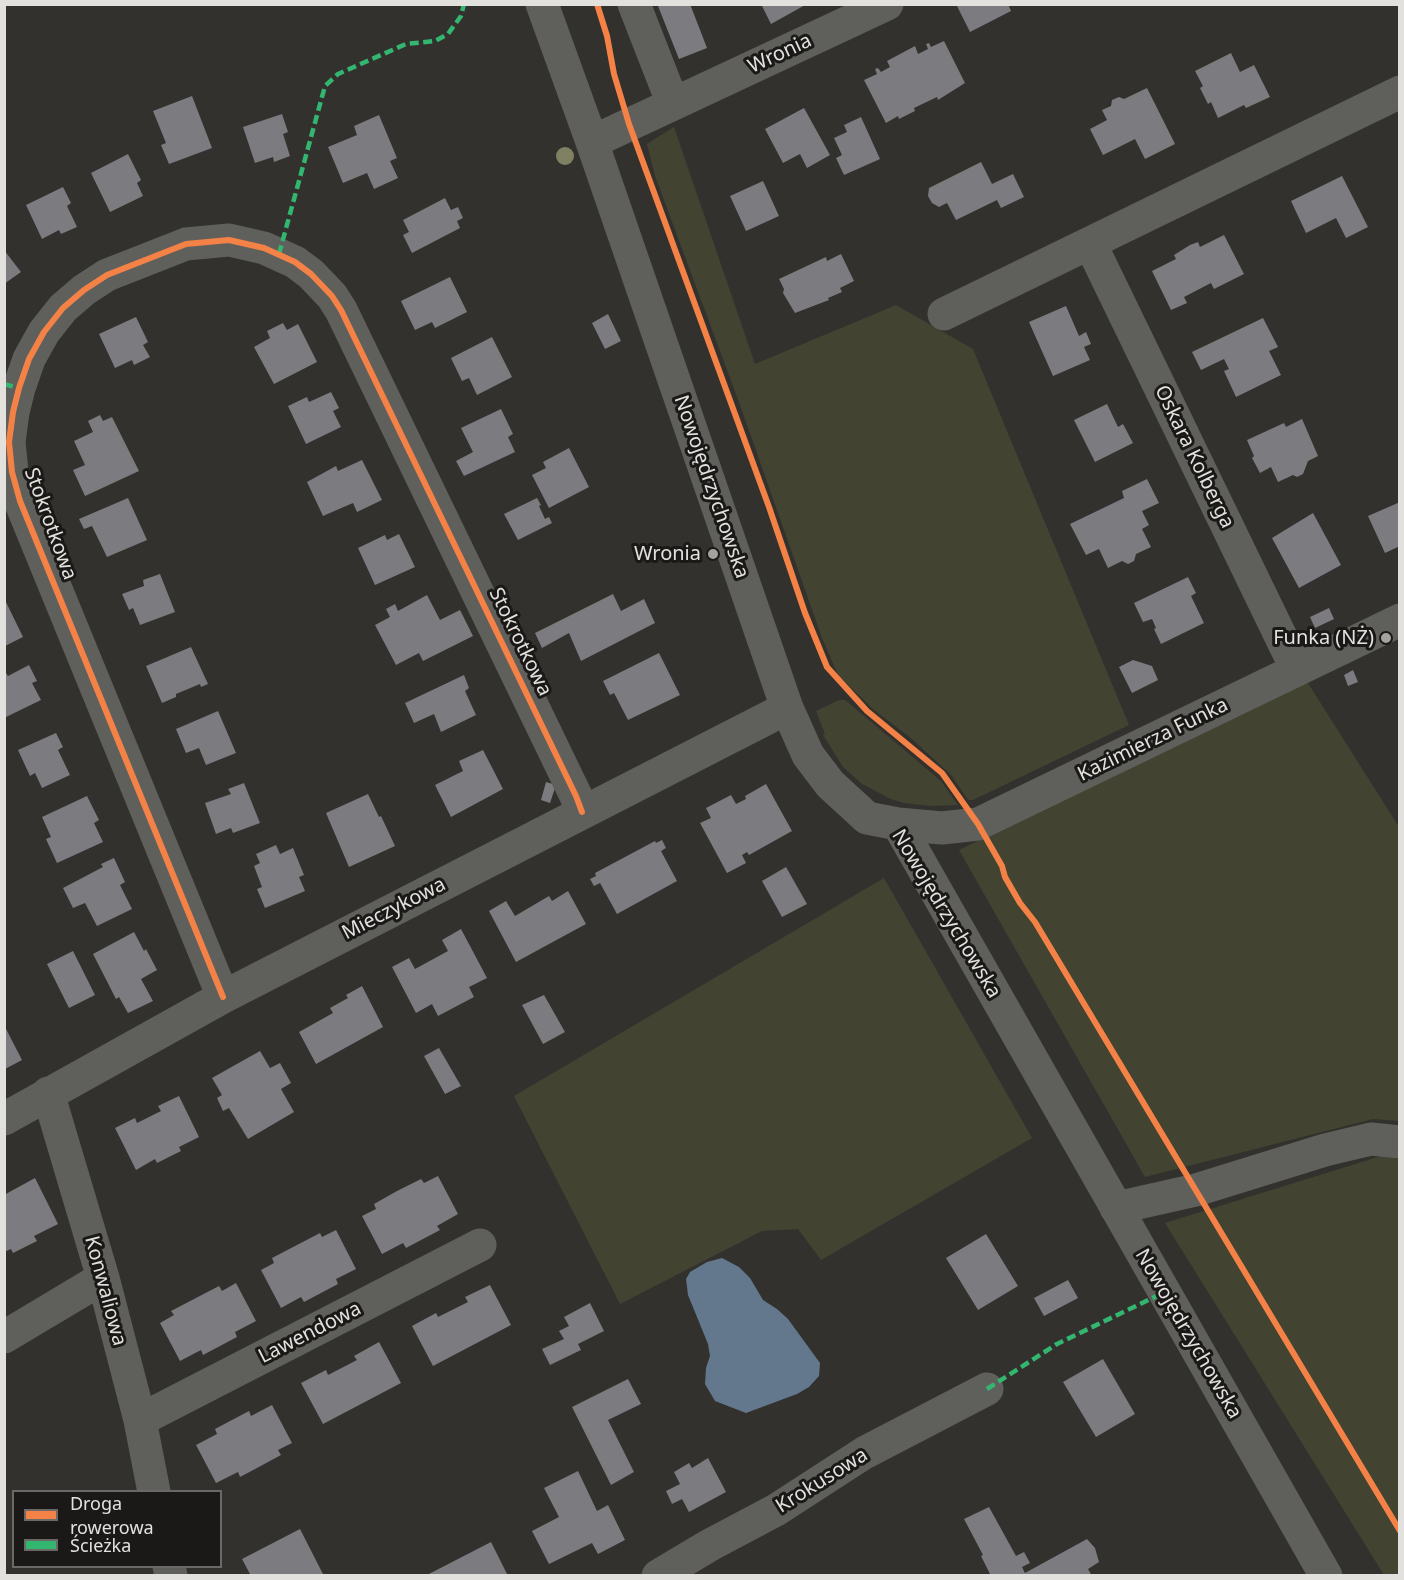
<!DOCTYPE html>
<html>
<head>
<meta charset="utf-8">
<style>
	body { margin:0 }
	#map { position:relative; width:1404px; height:1580px; overflow:hidden; background:#33312e; font-family:"Noto Sans",sans-serif }
	canvas { display:block }
	.frame { position:absolute; inset:0; border:6px solid #e3e1de; pointer-events:none }
	.legend { position:absolute; left:12px; top:1490px; width:210px; height:78px; box-sizing:border-box; background:#1b1917; border:2px solid #6b6967; margin:0; padding:8px 10px; list-style:none; font-size:18px; color:#e3e1de }
	.legend li { display:flex; align-items:center; gap:12px; height:30px }
	.legend b { width:30px; border:2px solid #6b6967 }
</style>
</head>
<body>
<div id="map">
<canvas width="1404" height="1580"></canvas>
<div class="frame"></div>
<ul class="legend">
<li><b style="height:8px;background:#f48246"></b>Droga rowerowa</li>
<li><b style="height:8px;background:#33b770"></b>Ścieżka</li>
</ul>
</div>
<script>
const c = document.querySelector('canvas').getContext('2d');
c.lineJoin = 'round';
function fill(path, color) { c.fillStyle = color; c.fill(path, 'evenodd'); }
const shape = rows => new Path2D(rows.map(r => 'M' + r).join(''));
function trace(path, color, width, dash) { c.strokeStyle = color; c.lineWidth = width; c.lineCap = dash ? 'butt' : 'round'; c.setLineDash(dash || []); c.stroke(path); }
function write(font, color, halo, rows, align = 'center') {
  c.font = font + ' "Noto Sans",sans-serif'; c.lineWidth = 6; c.setLineDash([]); c.textBaseline = 'middle'; c.strokeStyle = halo; c.fillStyle = color; for (const [text, x, y, turn = 0] of rows) {
    c.save(); c.translate(x, y); c.rotate((+turn || 0) * Math.PI / 180); c.textAlign = isNaN(turn) ? turn : align; if (halo) c.strokeText(text, 0, 0); c.fillText(text, 0, 0); c.restore();
  }
}
fill(shape([
	[674,127,755,364,896,305,973,349,1129,725,973,800,968,800,952,776,911,738,874,710,838,675,822,638,740,405,655,176,647,144],
	[1306,680,1399,827,1399,1121,1373,1119,1145,1177,959,850],
	[839,700,845,700,857,710,941,781,958,805,931,806,904,803,891,799,862,784,843,767,823,735,825,734,816,711],
	[884,878,1032,1138,821,1260,798,1229,762,1231,620,1304,514,1096],
	[1381,1156,1399,1159,1399,1575,1384,1575,1165,1223]
]), '#424331');
fill(shape([
	[722,1258,739,1267,750,1278,763,1300,777,1309,788,1319,820,1363,819,1376,809,1387,797,1394,746,1413,715,1401,705,1384,706,1368,710,1356,708,1344,688,1295,686,1279,690,1272,707,1262]
]), '#63788c');
fill(shape([
	[663,4,690,4,707,48,679,59,658,6],
	[761,4,807,4,771,24],
	[956,4,1008,4,1011,11,970,32],
	[944,41,965,83,938,100,937,97,914,108,915,111,899,119,898,116,886,123,864,80,877,74,875,69,878,68,881,72,890,67,887,61,915,46,918,54,928,49,926,44,929,43,931,47],
	[1231,53,1240,72,1254,65,1270,97,1246,108,1244,105,1218,118,1211,102,1208,104,1200,88,1203,86,1195,71],
	[1147,88,1175,144,1145,159,1135,139,1103,155,1090,129,1107,120,1102,110,1111,106,1112,100,1119,97,1124,99],
	[192,96,212,148,169,164,161,145,166,143,153,111],
	[804,108,830,155,807,168,800,154,783,163,765,129],
	[282,114,288,132,283,134,290,156,274,162,273,157,255,163,243,127],
	[379,115,397,158,390,161,398,178,374,189,367,173,343,183,328,147,357,135,354,126],
	[861,117,880,159,844,175,836,158,842,155,834,138,847,132,844,125],
	[128,154,141,180,137,183,143,196,110,212,91,173],
	[981,162,992,184,1013,174,1024,197,1001,208,997,200,956,220,947,203,939,207,932,203,928,196,929,188],
	[1342,176,1368,227,1346,238,1336,218,1306,233,1291,201],
	[763,181,779,216,746,231,730,196],
	[63,187,71,203,67,206,77,227,61,234,59,230,42,239,26,205],
	[445,198,451,210,458,207,463,218,457,221,460,228,412,253,403,235,409,232,403,220],
	[1224,235,1244,274,1214,289,1211,283,1184,297,1187,303,1171,310,1152,271,1176,259,1174,255,1190,245,1198,242,1200,247],
	[4,250,21,272,4,284],
	[841,254,854,281,840,288,842,292,828,298,829,300,795,313,783,293,784,289,779,279,826,257,827,261],
	[450,277,467,312,435,328,432,322,415,330,401,301],
	[1066,306,1079,336,1086,332,1091,344,1084,347,1090,360,1053,376,1029,322],
	[608,314,621,341,605,349,592,323],
	[136,317,148,342,143,345,150,357,134,365,132,360,115,368,99,334],
	[1263,318,1278,347,1269,351,1281,375,1236,397,1224,371,1229,369,1224,359,1201,370,1192,352],
	[283,323,287,330,298,324,317,362,274,384,254,347,270,338,267,331],
	[492,337,512,377,477,395,469,378,462,381,451,358],
	[331,392,339,408,333,411,341,427,306,444,288,406,307,397,309,402],
	[1107,404,1118,427,1123,424,1133,443,1095,462,1074,420],
	[501,409,513,434,508,437,515,452,464,476,456,461,473,452,461,428],
	[100,415,103,421,112,417,139,471,85,496,73,470,85,465,74,441,93,432,88,421],
	[1302,419,1318,456,1308,461,1303,474,1297,477,1293,475,1278,482,1271,467,1260,473,1252,458,1254,456,1247,440,1284,423,1286,427],
	[569,448,589,487,549,508,532,475,546,468,543,462],
	[362,460,382,500,357,512,353,503,323,516,307,482,336,466,338,471],
	[1147,479,1159,503,1142,511,1149,525,1142,529,1151,547,1136,554,1134,561,1128,564,1122,561,1108,568,1099,549,1086,555,1070,524,1124,498,1122,491],
	[128,498,147,540,107,557,92,526,84,529,79,519],
	[537,498,541,505,539,506,545,519,549,517,552,523,518,540,504,514],
	[1400,502,1400,546,1385,553,1368,516],
	[1313,513,1341,565,1299,588,1272,538],
	[399,534,415,567,375,585,358,548,385,535,387,540],
	[160,574,175,612,140,625,133,608,129,610,122,594,144,586,143,580],
	[1188,577,1196,593,1191,596,1204,623,1161,644,1154,629,1156,628,1152,619,1143,622,1134,603],
	[613,594,621,611,644,599,655,623,581,661,569,633,542,648,535,633],
	[427,595,440,620,460,610,473,636,423,661,419,653,396,665,375,625,390,617,386,609,395,604,398,611],
	[5,600,23,637,5,646],
	[1329,608,1334,619,1315,628,1310,617],
	[191,647,208,684,201,687,200,684,176,694,176,697,162,703,146,666],
	[659,653,680,695,628,720,614,693,610,695,603,681],
	[1133,660,1152,666,1158,680,1132,693,1119,667],
	[29,665,37,681,32,683,41,700,4,718,4,670,8,676],
	[1353,670,1358,682,1348,686,1344,675],
	[464,675,469,688,465,691,476,715,441,732,434,714,414,723,405,703],
	[218,711,236,753,206,765,199,748,186,753,176,729],
	[56,733,63,747,58,750,70,775,42,788,35,773,30,776,18,750],
	[483,750,503,789,451,817,435,785,463,771,459,761],
	[546,782,556,785,550,803,541,800],
	[244,783,260,823,233,833,231,828,216,834,205,803,231,794,228,789],
	[766,784,792,831,749,855,747,852,742,855,746,863,727,873,700,823,711,818,706,808,731,795,736,804,746,799,745,796],
	[368,794,379,817,381,816,395,846,349,867,326,813],
	[87,796,99,820,94,823,103,842,57,863,46,839,51,837,42,817],
	[662,840,666,848,661,851,677,881,617,914,600,883,594,886,590,879,596,876,595,873,655,841,656,843],
	[276,845,280,854,293,848,304,875,299,877,305,891,265,908,257,889,262,887,254,866,260,863,256,854],
	[114,858,125,882,120,885,132,909,97,926,85,903,73,908,63,888,103,867,101,864],
	[786,867,807,904,782,917,762,881],
	[568,891,586,924,516,962,489,911,506,901,515,916,549,896,552,901],
	[461,929,487,978,469,987,474,997,438,1016,432,1004,416,1013,392,967,409,958,415,969,448,951,442,940],
	[134,932,144,951,146,949,157,970,141,979,153,1001,128,1013,119,997,116,999,93,954],
	[73,951,95,995,69,1008,47,964],
	[362,986,383,1027,316,1064,299,1032,333,1013,330,1008,348,998,346,995],
	[544,995,565,1032,543,1044,522,1005],
	[5,1027,22,1060,5,1069],
	[439,1048,461,1086,445,1094,424,1056],
	[260,1051,270,1068,280,1063,291,1083,281,1089,294,1112,248,1139,229,1108,223,1111,217,1098,222,1095,212,1078],
	[179,1096,199,1137,179,1147,181,1151,157,1163,155,1159,136,1170,115,1128,135,1118,137,1123,161,1111,158,1106],
	[438,1176,458,1214,437,1226,440,1230,406,1248,403,1243,382,1254,362,1216,376,1209,374,1204,397,1191,421,1179,424,1183],
	[35,1178,58,1224,34,1236,37,1241,13,1253,11,1249,4,1252,4,1195],
	[336,1230,356,1269,336,1279,338,1284,304,1302,301,1297,281,1308,261,1270,274,1263,272,1258,320,1233,322,1237],
	[986,1234,1018,1286,978,1310,946,1258],
	[1068,1280,1078,1298,1044,1316,1034,1298],
	[236,1283,256,1321,235,1332,237,1337,203,1355,201,1350,180,1361,160,1323,174,1315,171,1311,219,1286,222,1291],
	[490,1285,511,1325,433,1366,412,1326,436,1313,438,1317,468,1302,465,1297],
	[590,1303,604,1331,578,1344,581,1350,550,1365,542,1349,564,1339,559,1331,569,1326,564,1317],
	[379,1342,401,1383,323,1424,301,1383,326,1370,328,1375,357,1360,354,1356],
	[1103,1359,1135,1414,1096,1437,1063,1382],
	[628,1379,641,1404,608,1420,634,1472,611,1485,572,1407],
	[272,1405,292,1443,278,1450,281,1455,257,1468,240,1477,238,1472,216,1483,196,1445,217,1434,215,1429,249,1411,251,1416],
	[708,1458,726,1492,689,1512,682,1499,672,1504,666,1491,680,1484,674,1472,689,1463,692,1468],
	[578,1471,597,1511,608,1505,625,1540,598,1554,592,1543,549,1564,532,1531,559,1517,544,1488],
	[989,1507,1016,1556,1024,1552,1030,1563,1022,1567,1025,1573,1087,1539,1095,1548,1099,1562,1088,1569,1092,1576,991,1576,981,1556,983,1555,964,1519],
	[300,1529,324,1576,256,1576,255,1574,251,1576,242,1559],
	[491,1542,508,1576,425,1576]
]), '#7c7b80');
trace(shape([
	[542,4,592,142,787,708,808,755,830,784,867,818,898,824,942,828,978,824,1400,620],
	[634,4,673,104],
	[592,142,887,4],
	[1090,243,1297,670],
	[944,314,1400,92],
	[898,824,1326,1576],
	[223,997,20,501,12,472,9,442,13,412,19,388,29,359,44,332,63,308,84,290,107,275,186,244,229,240,264,248,295,262,311,274,332,296,341,310,576,796,582,812],
	[48,1093,103,1278,140,1420,154,1492],
	[4,1119,223,997,787,708],
	[1116,1208,1196,1190,1325,1150,1371,1139,1400,1142],
	[4,1337,103,1278],
	[140,1420,480,1245],
	[169,1566,171,1576],
	[658,1576,710,1545,776,1510,864,1453,987,1389]
]), '#5f605c', 33);
trace(shape([
	[279,254,325,86,338,74,406,44,435,41,448,34,461,16,464,4],
	[4,384,19,388],
	[987,1389,1057,1344,1163,1293]
]), '#33b770', 4.5, [9, 4.5]);
trace(shape([
	[597,4,607,36,614,74,629,124,769,507,805,613,827,667,867,711,942,773,978,824,1002,866,1005,877,1020,903,1035,922,1400,1531],
	[223,997,20,501,12,472,9,442,13,412,19,388,29,359,44,332,63,308,84,290,107,275,186,244,229,240,264,248,295,262,311,274,332,296,341,310,576,796,582,812]
]), '#f48246', 6);
c.fillStyle = '#808162';
for (const [x, y] of [
	[565,156]
]) { c.beginPath(); c.arc(x, y, 9, 0, 2 * Math.PI); c.fill(); }
for (const [x, y, r, color] of [
	[713,554,6,"#a5a3a0"],
	[1386,638,6,"#a5a3a0"]
]) { const dot = new Path2D(); dot.arc(x, y, r, 0, 2 * Math.PI); c.fillStyle = color; c.fill(dot); trace(dot, '#1b1917', 2); }
write('20px', '#e3e1de', '#1b1917', [
	["Wronia",780,54,-25],
	["Oskara Kolberga",1194,457,64],
	["Nowojędrzychowska",711,487,71],
	["Stokrotkowa",50,524,70],
	["Stokrotkowa",520,642,64],
	["Kazimierza Funka",1153,740,-26],
	["Mieczykowa",394,909,-27],
	["Nowojędrzychowska",946,914,59],
	["Konwaliowa",105,1291,75],
	["Lawendowa",310,1333,-27],
	["Nowojędrzychowska",1188,1334,60],
	["Krokusowa",822,1481,-32]
]);
write('20px', '#e3e1de', '#1b1917', [
	["Wronia",701,554],
	["Funka (NŻ)",1374,638]
], 'right');
</script>
</body>
</html>
